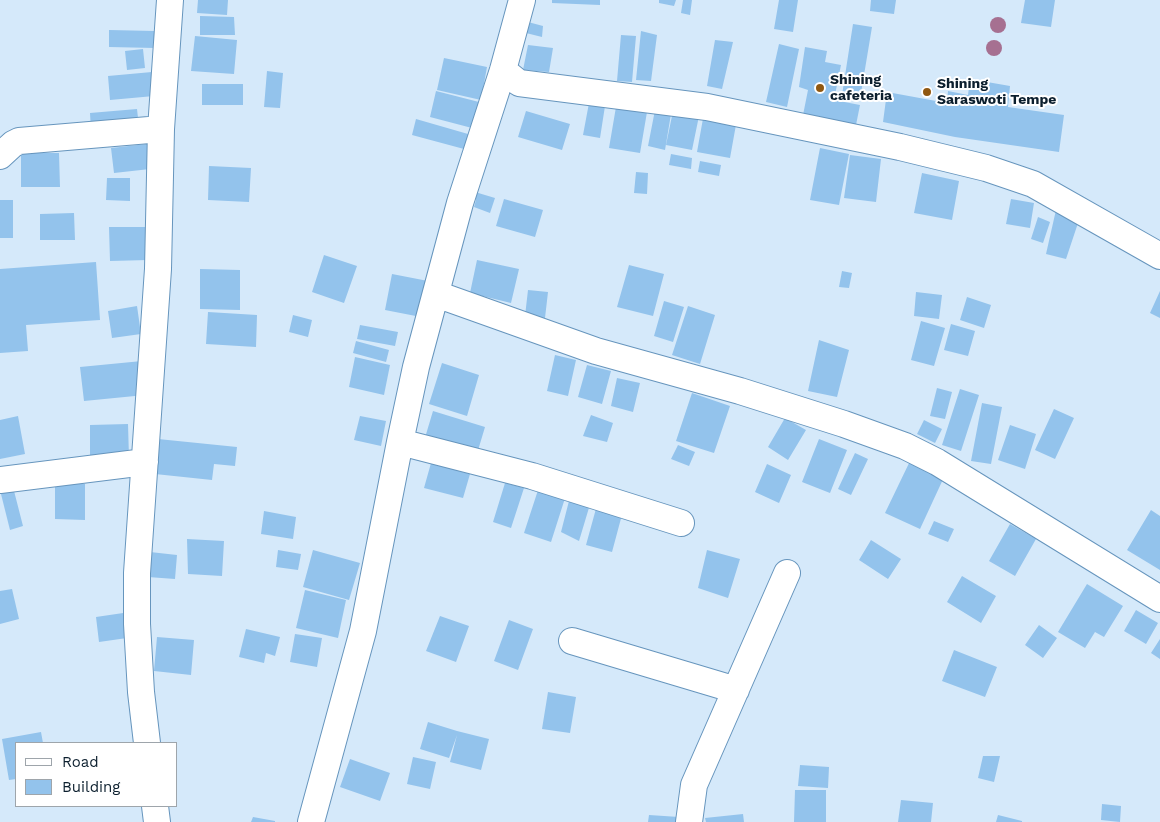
<!DOCTYPE html>
<html>
<head>
<meta charset="utf-8">
<style>
	body { margin:0 }
	#map { position:relative; width:1160px; height:822px; overflow:hidden; background:#d5e9fa; font-family:"Work Sans",sans-serif }
	canvas { display:block }
	.legend { position:absolute; left:15px; top:742px; width:162px; height:65px; box-sizing:border-box; background:#fff; border:1px solid #9ea5ab; margin:0; padding:6px 9px; list-style:none; font-size:15px; color:#0c1f2e }
	.legend li { display:flex; align-items:center; gap:10px; height:25px }
	.legend b { width:25px; border:1px solid #9ea5ab }
</style>
</head>
<body>
<div id="map">
<canvas width="1160" height="822"></canvas>
<ul class="legend">
<li><b style="height:6px;background:#fff"></b>Road</li>
<li><b style="height:14px;background:#93c3ec"></b>Building</li>
</ul>
</div>
<script>
const c = document.querySelector('canvas').getContext('2d');
c.lineJoin = 'round';
function fill(path, color) { c.fillStyle = color; c.fill(path, 'evenodd'); }
const shape = rows => new Path2D(rows.map(r => 'M' + r).join(''));
function trace(path, color, width, dash) { c.strokeStyle = color; c.lineWidth = width; c.lineCap = dash ? 'butt' : 'round'; c.setLineDash(dash || []); c.stroke(path); }
function write(font, color, halo, rows, align = 'center') {
  c.font = font + ' "Work Sans",sans-serif'; c.lineWidth = 4; c.setLineDash([]); c.textBaseline = 'middle'; c.strokeStyle = halo; c.fillStyle = color; for (const [text, x, y, turn = 0] of rows) {
    c.save(); c.translate(x, y); c.rotate((+turn || 0) * Math.PI / 180); c.textAlign = isNaN(turn) ? turn : align; if (halo) c.strokeText(text, 0, 0); c.fillText(text, 0, 0); c.restore();
  }
}
fill(shape([
	[198,0,228,0,227,15,197,13],
	[552,0,600,0,600,5,552,3],
	[659,0,676,0,674,6,659,3],
	[683,0,692,0,690,15,681,13],
	[779,0,798,0,793,32,774,29],
	[871,0,896,0,894,14,870,11],
	[1025,0,1055,0,1051,27,1021,23],
	[200,16,234,17,235,35,200,35],
	[528,22,543,26,542,37,526,33],
	[853,24,872,27,860,99,842,95],
	[109,30,155,31,155,48,109,47],
	[641,31,657,35,651,81,636,80],
	[621,35,636,36,632,82,617,81],
	[195,36,237,40,234,74,191,71],
	[715,40,733,42,722,89,707,86],
	[779,44,799,49,787,107,766,102],
	[528,45,553,48,549,72,523,70],
	[805,47,827,51,825,62,841,65,834,100,860,105,855,130,802,120,808,90,799,87],
	[143,49,145,68,127,70,125,51],
	[444,58,487,67,481,100,437,90],
	[267,71,283,73,280,108,264,107],
	[152,72,154,96,110,100,108,76],
	[970,79,1010,86,1008,107,1064,115,1059,152,955,137,883,122,887,92,947,103,948,91,968,95],
	[202,84,243,84,243,105,202,105],
	[923,87,933,89,931,96,922,95],
	[436,91,479,102,472,128,430,117],
	[589,103,605,106,600,138,583,135],
	[616,107,647,112,640,153,609,148],
	[137,109,139,127,91,131,90,113],
	[655,110,671,114,665,150,648,146],
	[526,111,570,124,562,150,518,137],
	[673,111,699,116,692,150,666,145],
	[704,113,737,119,730,158,697,152],
	[416,119,468,134,464,149,412,135],
	[147,144,150,169,114,173,111,148],
	[820,148,849,154,839,205,810,200],
	[21,153,59,153,60,187,21,187],
	[671,154,692,158,691,169,669,165],
	[850,155,881,159,876,202,844,198],
	[700,161,721,165,719,176,698,172],
	[209,166,251,168,249,202,208,200],
	[636,172,648,173,647,194,634,193],
	[922,173,959,181,952,220,914,213],
	[107,178,130,178,130,201,106,200],
	[475,192,495,198,490,213,474,207,476,200],
	[504,199,543,210,535,237,496,226],
	[1011,199,1034,203,1030,228,1006,224],
	[0,200,13,200,13,238,0,238],
	[1056,210,1079,220,1066,259,1046,254],
	[74,213,75,240,40,240,40,214],
	[1038,217,1050,222,1043,243,1031,239],
	[109,227,148,227,148,260,110,261],
	[324,255,357,266,344,303,312,292],
	[477,260,519,269,511,303,470,293],
	[96,262,100,320,26,325,28,351,0,353,0,269],
	[629,265,664,274,653,316,617,307],
	[200,269,240,270,240,310,200,309],
	[842,271,852,273,849,288,839,287],
	[392,274,428,281,421,317,385,310],
	[528,290,548,292,545,318,525,316],
	[1160,291,1160,318,1150,313],
	[916,292,942,295,939,319,914,316],
	[967,297,991,305,984,328,960,320],
	[664,301,684,307,673,342,654,336],
	[137,306,141,334,112,338,108,311],
	[688,306,715,315,700,364,672,355],
	[208,312,257,315,256,347,206,344],
	[293,315,312,320,308,337,289,332],
	[921,321,945,328,934,366,911,360],
	[951,324,975,331,968,356,944,350],
	[360,325,398,332,395,346,357,339],
	[819,340,849,350,837,397,808,391],
	[356,341,389,350,386,362,353,353],
	[555,355,576,360,568,396,547,391],
	[355,357,390,365,384,395,349,387],
	[142,361,145,395,84,401,80,367],
	[442,363,479,375,467,416,429,404],
	[587,365,611,371,602,404,578,397],
	[617,378,640,383,633,412,611,406],
	[937,388,952,392,945,419,930,416],
	[960,389,979,395,961,451,942,445],
	[692,393,730,406,714,453,676,441],
	[982,403,1002,407,991,464,971,461],
	[1054,409,1074,418,1055,459,1035,450],
	[433,411,485,427,476,457,424,441],
	[591,415,613,423,607,442,583,436],
	[18,416,25,454,0,459,0,420],
	[360,416,386,421,381,446,354,440],
	[785,418,806,430,788,460,768,447],
	[924,420,942,429,935,443,917,434],
	[128,424,129,458,90,459,90,425],
	[1010,425,1036,434,1025,469,998,460],
	[158,439,237,447,235,466,214,464,212,480,155,474],
	[819,439,847,450,830,493,802,482],
	[678,445,695,452,689,466,671,459],
	[855,453,868,459,851,495,838,489],
	[911,459,945,475,920,529,885,513],
	[431,463,470,474,463,498,424,488],
	[767,464,791,475,779,503,755,492],
	[505,483,524,488,511,528,493,522],
	[55,484,85,484,85,520,55,519],
	[13,487,23,526,10,530,0,490],
	[539,487,566,495,551,542,524,533],
	[570,497,591,501,579,541,561,532],
	[597,505,623,511,612,552,586,545],
	[1151,510,1160,516,1160,570,1127,550],
	[264,511,296,517,293,539,261,534],
	[934,521,954,529,948,542,928,534],
	[1010,524,1036,539,1015,576,989,561],
	[187,539,224,541,222,576,188,574],
	[871,540,901,559,888,579,859,560],
	[278,550,301,554,298,570,276,567],
	[313,550,360,563,349,600,303,587],
	[707,550,740,559,728,598,698,588],
	[150,552,177,555,175,579,148,577],
	[962,576,996,596,981,623,947,602],
	[1087,584,1123,606,1104,637,1095,632,1085,648,1058,632],
	[12,589,19,619,0,624,0,591],
	[305,590,346,600,338,638,296,628],
	[1136,610,1158,623,1146,644,1124,631],
	[130,612,134,637,99,642,96,617],
	[440,616,469,626,456,662,426,651],
	[509,620,533,629,518,670,494,661],
	[1039,625,1057,638,1043,658,1025,645],
	[246,629,280,637,275,656,266,653,264,663,239,657],
	[295,634,322,638,317,667,290,662],
	[157,637,194,640,191,675,154,671],
	[1160,639,1160,659,1151,653],
	[954,650,997,667,985,697,942,681],
	[548,692,576,697,570,733,542,729],
	[428,722,457,731,489,739,481,770,450,762,457,735,449,758,420,749],
	[41,732,43,743,16,743,16,779,9,780,2,739],
	[983,756,1000,756,994,782,978,778],
	[413,757,436,762,430,789,407,784],
	[350,759,390,773,380,801,340,787],
	[800,765,829,767,828,788,798,786],
	[795,790,826,790,826,822,794,822],
	[901,800,933,803,931,822,898,822],
	[1102,804,1121,806,1120,822,1101,820],
	[743,814,744,822,706,822,705,818],
	[649,815,679,817,679,822,648,822],
	[998,815,1022,821,1022,822,996,822],
	[253,817,275,821,275,822,251,822]
]), '#93c3ec');
const minor = shape([
	[503,70,519,83,707,107,900,147,986,168,1033,184,1160,256],
	[0,156,13,144,19,141,161,129],
	[436,294,596,351,740,391,844,424,905,446,937,462,1160,599],
	[400,442,532,476,681,523],
	[0,480,145,462],
	[572,641,736,690],
	[147,743,141,692,137,624,137,573,158,269,161,129,170,0],
	[155,806,157,822],
	[311,822,363,631,400,442,416,367,460,203,503,70,522,0],
	[689,822,694,785,787,573]
]);
trace(minor, '#6695bd', 28);
trace(minor, '#fff', 26);
c.fillStyle = '#a67091';
for (const [x, y] of [
	[998,25],
	[994,48]
]) { c.beginPath(); c.arc(x, y, 8, 0, 2 * Math.PI); c.fill(); }
for (const [x, y, r, color] of [
	[820,88,5,"#905811"],
	[927,92,5,"#905811"]
]) { const dot = new Path2D(); dot.arc(x, y, r, 0, 2 * Math.PI); c.fillStyle = color; c.fill(dot); trace(dot, '#fff', 2); }
write('bold 14px', '#0c1f2e', '#fff', [
	["Shining",830,80],
	["cafeteria",830,96],
	["Shining",937,84],
	["Saraswoti Tempe",937,100]
], 'left');
</script>
</body>
</html>
